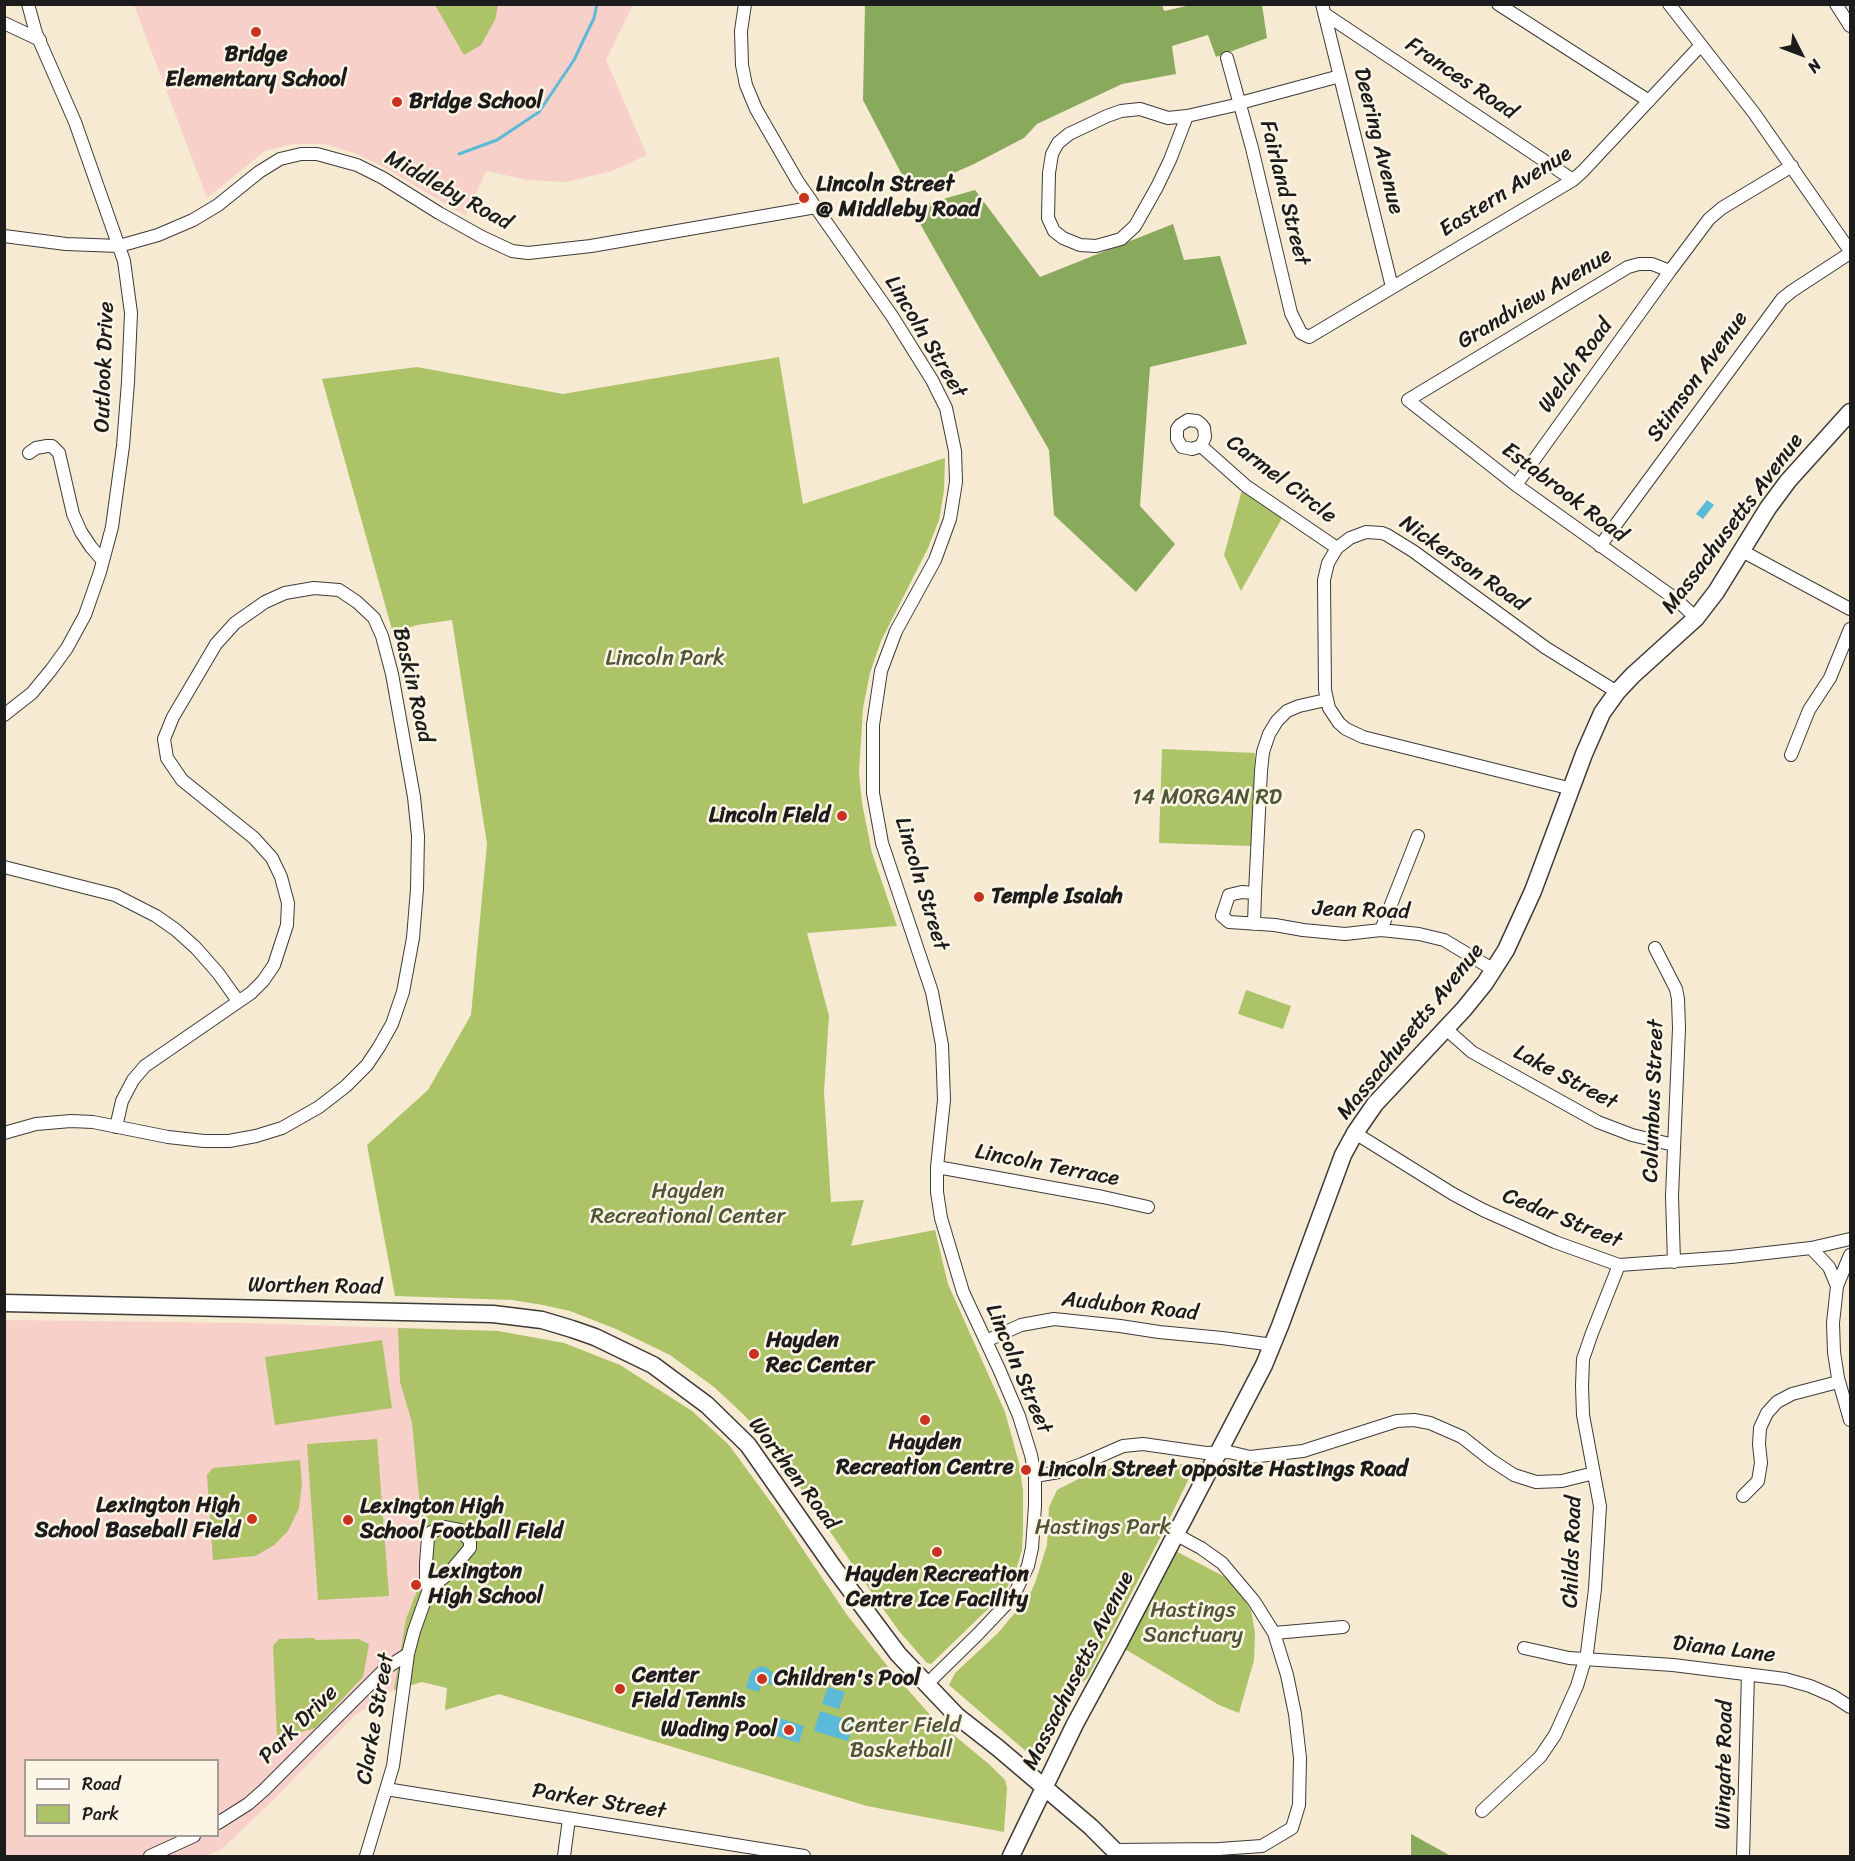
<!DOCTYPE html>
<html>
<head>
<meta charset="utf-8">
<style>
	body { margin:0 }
	#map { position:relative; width:1855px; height:1861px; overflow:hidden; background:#f7ead2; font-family:Sriracha,sans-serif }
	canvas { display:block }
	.frame { position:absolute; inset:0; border:6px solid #1c1c1c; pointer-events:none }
	.legend { position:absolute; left:24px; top:1759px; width:195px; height:78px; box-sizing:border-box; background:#fcf5e5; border:2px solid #a29e95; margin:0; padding:8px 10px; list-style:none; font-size:18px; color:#1c1c1c }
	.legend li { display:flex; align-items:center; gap:12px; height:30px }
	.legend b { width:30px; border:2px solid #a29e95 }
	.north { position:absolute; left:1771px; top:24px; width:60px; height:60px; -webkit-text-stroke:4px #fcf5e5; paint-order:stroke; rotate:132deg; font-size:16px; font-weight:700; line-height:24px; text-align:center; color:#1c1c1c }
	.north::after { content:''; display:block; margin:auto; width:21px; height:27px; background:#1c1c1c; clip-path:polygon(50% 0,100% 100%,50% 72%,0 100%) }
</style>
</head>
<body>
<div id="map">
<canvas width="1855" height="1861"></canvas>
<div class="frame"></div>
<ul class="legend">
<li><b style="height:8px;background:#fff"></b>Road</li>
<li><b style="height:16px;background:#acc368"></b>Park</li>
</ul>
<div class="north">N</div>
</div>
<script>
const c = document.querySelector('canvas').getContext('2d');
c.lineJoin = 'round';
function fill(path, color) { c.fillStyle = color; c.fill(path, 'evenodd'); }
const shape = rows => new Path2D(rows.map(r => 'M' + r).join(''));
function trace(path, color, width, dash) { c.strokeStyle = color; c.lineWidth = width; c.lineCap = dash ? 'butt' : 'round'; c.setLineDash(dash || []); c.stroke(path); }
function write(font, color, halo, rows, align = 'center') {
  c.font = font + ' Sriracha,sans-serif'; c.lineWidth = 5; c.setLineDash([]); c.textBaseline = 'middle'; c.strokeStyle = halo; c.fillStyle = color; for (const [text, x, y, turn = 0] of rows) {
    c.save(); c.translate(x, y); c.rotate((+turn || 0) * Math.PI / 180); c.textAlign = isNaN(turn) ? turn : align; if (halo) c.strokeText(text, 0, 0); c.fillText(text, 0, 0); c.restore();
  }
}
fill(shape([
	[134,5,633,5,606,60,647,155,612,171,566,182,528,180,486,171,466,216,380,165,354,153,325,144,293,144,265,151,207,198],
	[5,1320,243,1323,498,1331,564,1343,620,1365,692,1411,729,1445,775,1508,847,1615,892,1672,933,1718,990,1765,1005,1780,1007,1788,1004,1832,867,1806,499,1694,445,1710,448,1688,422,1682,394,1690,354,1716,276,1797,221,1850,204,1856,5,1856],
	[26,1760,218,1760,218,1836,26,1836]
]), '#f7d0c9');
fill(shape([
	[435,5,498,5,495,20,481,45,464,55],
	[779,357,803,504,945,458,944,491,939,520,928,548,881,641,870,673,863,708,859,773,862,803,872,853,897,926,807,933,829,1016,824,1092,831,1202,864,1200,851,1246,935,1230,948,1284,1005,1412,1019,1463,1023,1491,1023,1530,1022,1550,1015,1573,1006,1589,993,1604,931,1664,927,1663,899,1631,874,1596,771,1445,744,1415,714,1387,670,1355,616,1329,570,1311,543,1305,512,1300,395,1296,367,1145,428,1090,471,1015,487,844,452,620,417,625,393,633,322,379,417,367,563,394],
	[1242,490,1282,518,1241,591,1224,555],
	[1162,749,1255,753,1252,846,1159,843],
	[1246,990,1291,1006,1283,1029,1238,1014],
	[398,1328,498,1331,564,1343,620,1365,692,1411,729,1445,775,1508,847,1615,892,1672,933,1718,990,1765,1005,1780,1007,1788,1004,1832,867,1806,499,1694,445,1710,447,1688,422,1682,394,1690,406,1619,417,1591,422,1565,423,1540,412,1422,400,1382],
	[382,1340,392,1408,275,1425,265,1357],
	[377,1439,389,1596,318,1600,307,1444],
	[300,1460,302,1483,299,1508,288,1531,273,1546,255,1556,213,1560,207,1475,213,1468],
	[1196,1464,1161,1536,1088,1677,1071,1694,1044,1752,1037,1754,1028,1753,949,1685,955,1673,998,1633,1029,1596,1035,1583,1047,1545,1049,1507,1057,1490,1090,1473,1125,1465],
	[1168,1547,1223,1576,1235,1585,1251,1610,1255,1633,1254,1660,1239,1713,1219,1705,1118,1645],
	[314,1638,316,1640,358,1639,369,1644,363,1677,315,1728,298,1733,277,1736,273,1646,279,1639]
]), '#acc368');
fill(shape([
	[1162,4,1164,11,1191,5,1262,5,1267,38,1216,57,1208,35,1172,46,1176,74,1122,84,1037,124,1024,138,974,164,911,192,863,100,865,5],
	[975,190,1040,277,1173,224,1184,260,1220,256,1247,344,1150,367,1140,506,1175,544,1136,592,1054,515,1049,450,911,208],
	[1411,1834,1451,1856,1411,1856]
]), '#89a95c');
fill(shape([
	[1707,500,1714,505,1703,519,1696,514],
	[762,1666,766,1667,773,1673,775,1681,773,1685,762,1682,759,1692,746,1688,750,1674,753,1670],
	[828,1687,845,1692,839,1709,822,1704],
	[820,1711,854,1722,848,1741,814,1731],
	[779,1718,804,1726,799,1743,774,1735]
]), '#5abad8');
trace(shape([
	[459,154,497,140,539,112,574,60,594,18,597,4]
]), '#5abad8', 3);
const minor = shape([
	[745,4,741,31,742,65,746,85,756,109,798,182,892,316,932,380,946,408,955,451,956,482,950,519,935,560,896,631,881,671,873,725,873,793,882,843,932,992,942,1045,944,1100,937,1167,937,1192,941,1218,963,1292,999,1369,1019,1416,1031,1455,1035,1476,1035,1506,1032,1548,1028,1566,1013,1597,978,1634,927,1684],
	[1322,4,1392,287],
	[1498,4,1649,101],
	[1669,4,1754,113,1850,251],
	[1836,4,1850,26],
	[1325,14,1573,180],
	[4,23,40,40],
	[1227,58,1252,148,1291,313,1301,333,1309,337,1573,180,1583,171,1701,45],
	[1240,103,1340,76],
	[1187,116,1170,160,1157,187,1135,226,1121,239,1096,246,1080,245,1063,238,1054,231,1048,218,1049,173,1052,154,1058,143,1069,134,1107,116,1121,111,1140,109,1168,118,1187,116,1240,104],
	[4,236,66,244,119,246,158,235,193,220,218,205,259,172,280,159,301,154,317,154,357,165,383,178,439,213,482,237,512,251,528,253,591,246,816,207],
	[1201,446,1192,449,1182,447,1177,439,1177,429,1180,425,1188,420,1197,421,1201,424,1204,428,1205,437,1201,446,1246,486,1337,548],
	[29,453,36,448,47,446,52,446,59,453,73,514,81,532,91,547,103,561],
	[1516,485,1670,271],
	[1600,546,1782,299,1792,291,1850,253],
	[1742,551,1850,609],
	[1696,618,1677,600,1516,485,1408,400,1628,267,1639,264,1652,264,1670,271,1709,219,1722,208,1792,166],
	[4,715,32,693,51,670,67,648,85,615,100,572,112,527,123,446,128,382,131,313,124,261,75,122,36,33,28,4],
	[1791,755,1809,710,1830,678,1850,629],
	[1572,789,1363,737,1346,729,1339,723,1329,708,1325,690,1324,580,1328,563,1337,548,1350,538,1366,532,1382,533,1387,535,1413,551,1546,648,1617,692],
	[4,867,115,895,156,916,176,930,196,948,218,973,238,1001],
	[1255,893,1261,771,1263,752,1269,734,1277,721,1287,711,1299,706,1326,700],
	[1254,924,1255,893,1242,892,1229,895,1222,916,1229,922,1260,924,1275,925,1303,930,1345,934,1381,930,1419,934,1444,940,1494,970],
	[1381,930,1418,836],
	[1655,948,1676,989,1678,999,1679,1028,1672,1196,1674,1262],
	[1446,1029,1472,1052,1598,1122,1632,1135,1674,1145],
	[4,1133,36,1124,71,1121,93,1122,168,1137,204,1141,229,1141,256,1136,282,1128,319,1107,346,1086,367,1065,379,1047,392,1024,403,992,413,938,417,889,418,836,414,797,392,674,382,636,374,618,357,602,339,590,314,588,285,593,265,602,235,623,216,644,173,717,164,739,167,758,182,780,254,838,272,858,281,877,288,903,287,925,274,965,263,981,251,993,145,1066,133,1080,122,1101,116,1127],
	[1355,1133,1453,1194,1483,1210,1555,1242,1619,1265,1731,1257,1811,1248,1850,1239],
	[937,1167,1103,1197,1148,1207],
	[1811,1248,1829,1267,1837,1286],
	[1850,1255,1837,1286,1833,1323,1834,1352,1838,1378,1850,1420],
	[986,1341,1021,1325,1054,1319,1120,1326,1159,1332,1222,1338,1273,1345],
	[1035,1476,1059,1472,1082,1464,1123,1446,1143,1444,1206,1453,1229,1452,1250,1457,1303,1451,1397,1421,1414,1420,1430,1423,1462,1437,1491,1460,1514,1475,1536,1482,1562,1481,1594,1473],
	[1743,1496,1758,1481,1761,1463,1759,1444,1760,1428,1767,1413,1777,1402,1792,1394,1838,1382],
	[1274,1633,1343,1627],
	[1524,1648,1569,1658,1673,1665,1785,1679,1810,1686,1833,1696,1850,1707],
	[386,1789,804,1856],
	[1482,1811,1540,1757,1555,1735,1577,1686,1587,1653,1595,1589,1600,1506,1583,1415,1582,1386,1583,1359,1592,1333,1619,1265],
	[218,1823,248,1804,264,1790,386,1668,408,1654],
	[1114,1850,1219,1849,1262,1846,1292,1828,1299,1805,1300,1758,1295,1714,1287,1675,1274,1633,1254,1601,1222,1563,1201,1548,1175,1534],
	[150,1856,194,1836],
	[366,1856,393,1766,408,1654,414,1631,429,1589,449,1573,470,1548,470,1541,460,1530,444,1527,431,1532,428,1538,426,1563,426,1584,429,1589],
	[564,1856,569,1819],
	[1743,1856,1748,1674]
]);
const major = shape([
	[4,1303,493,1314,542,1320,572,1329,595,1337,653,1365,707,1405,748,1445,834,1568,898,1654,957,1716,998,1748,1091,1827,1120,1856],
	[1011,1856,1075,1724,1118,1645,1264,1365,1280,1326,1343,1155,1355,1133,1375,1104,1464,1009,1485,983,1506,950,1533,891,1584,754,1602,713,1617,692,1633,675,1696,618,1716,592,1768,508,1788,481,1850,412]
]);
trace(minor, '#3d3b37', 14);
trace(major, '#3d3b37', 19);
trace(minor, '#fff', 12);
trace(major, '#fff', 16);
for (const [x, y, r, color] of [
	[256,32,6,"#c8321e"],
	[397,102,6,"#c8321e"],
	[804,198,6,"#c8321e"],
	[842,816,6,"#c8321e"],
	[979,897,6,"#c8321e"],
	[754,1354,6,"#c8321e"],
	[925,1420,6,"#c8321e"],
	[1026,1470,6,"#c8321e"],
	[252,1519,6,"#c8321e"],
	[348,1520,6,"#c8321e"],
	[937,1552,6,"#c8321e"],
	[416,1585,6,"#c8321e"],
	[762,1679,6,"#c8321e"],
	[620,1689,6,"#c8321e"],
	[789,1730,6,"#c8321e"]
]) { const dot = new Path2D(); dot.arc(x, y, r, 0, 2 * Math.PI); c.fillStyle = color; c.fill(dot); trace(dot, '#fcf5e5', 2); }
write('bold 22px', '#1c1c1c', '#fcf5e5', [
	["Bridge",256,55,"center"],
	["Elementary School",256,80,"center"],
	["Bridge School",409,102],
	["Lincoln Street",816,185],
	["@ Middleby Road",816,210],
	["Lincoln Field",830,816,"right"],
	["Temple Isaiah",991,897],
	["Hayden",766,1341],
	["Rec Center",766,1366],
	["Hayden",925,1443,"center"],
	["Recreation Centre",925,1468,"center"],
	["Lincoln Street opposite Hastings Road",1038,1470],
	["Lexington High",240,1506,"right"],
	["School Baseball Field",240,1531,"right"],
	["Lexington High",360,1507],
	["School Football Field",360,1532],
	["Lexington",428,1572],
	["High School",428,1597],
	["Hayden Recreation",937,1575,"center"],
	["Centre Ice Facility",937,1600,"center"],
	["Center",632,1676],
	["Field Tennis",632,1701],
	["Children's Pool",774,1679],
	["Wading Pool",777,1730,"right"]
], 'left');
write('22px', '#1c1c1c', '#fcf5e5', [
	["Frances Road",1461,79,34],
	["Deering Avenue",1378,141,76],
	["Middleby Road",448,191,29],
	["Eastern Avenue",1506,192,-32],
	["Fairland Street",1284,193,76],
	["Grandview Avenue",1535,299,-31],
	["Lincoln Street",925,337,59],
	["Welch Road",1576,366,-54],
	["Outlook Drive",105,367,-88],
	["Stimson Avenue",1698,377,-54],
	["Carmel Circle",1281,480,37],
	["Estabrook Road",1564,493,37],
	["Massachusetts Avenue",1733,524,-53],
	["Nickerson Road",1463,564,35],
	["Baskin Road",412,685,77],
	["Lincoln Street",921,884,73],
	["Jean Road",1361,911,2],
	["Massachusetts Avenue",1411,1032,-51],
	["Lake Street",1565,1078,28],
	["Columbus Street",1654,1101,-88],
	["Lincoln Terrace",1047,1166,11],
	["Cedar Street",1562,1219,22],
	["Worthen Road",315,1287,1],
	["Audubon Road",1130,1307,6],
	["Lincoln Street",1018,1369,67],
	["Worthen Road",793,1474,53],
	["Childs Road",1573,1552,-88],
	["Diana Lane",1724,1650,7],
	["Massachusetts Avenue",1079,1671,-63],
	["Clarke Street",376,1719,-80],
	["Park Drive",299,1725,-45],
	["Wingate Road",1725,1765,-89],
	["Parker Street",599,1802,9]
]);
write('22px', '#4e5637', '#fcf5e5', [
	["Lincoln Park",665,659],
	["14 MORGAN RD",1207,798],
	["Hayden",688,1192],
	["Recreational Center",688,1217],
	["Hastings Park",1103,1528],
	["Hastings",1193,1611],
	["Sanctuary",1193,1636],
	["Center Field",901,1726],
	["Basketball",901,1751]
]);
</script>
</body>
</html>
